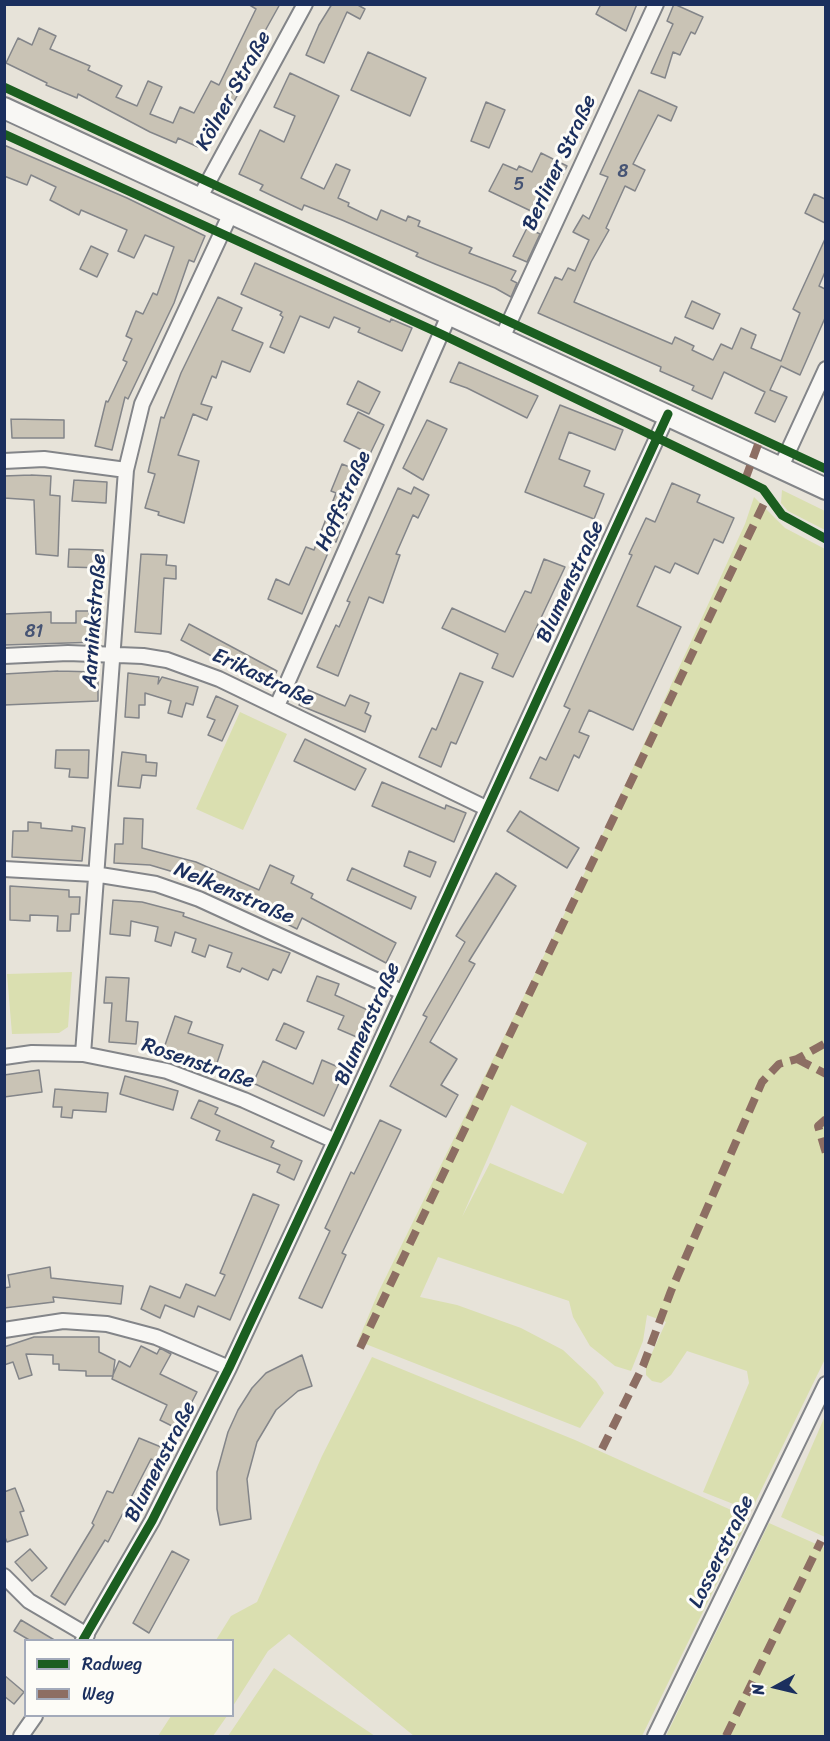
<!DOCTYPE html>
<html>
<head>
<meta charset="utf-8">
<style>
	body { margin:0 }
	#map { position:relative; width:830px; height:1741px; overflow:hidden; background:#e7e3d9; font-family:Sriracha,sans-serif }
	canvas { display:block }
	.frame { position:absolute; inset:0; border:6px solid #1b2f5e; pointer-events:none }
	.legend { position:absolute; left:24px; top:1639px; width:210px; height:78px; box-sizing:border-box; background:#fdfcf7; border:2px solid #a3aaba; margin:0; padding:8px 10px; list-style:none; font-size:18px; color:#1b2f5e }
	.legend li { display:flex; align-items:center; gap:12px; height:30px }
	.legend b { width:30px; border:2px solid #a3aaba }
	.north { position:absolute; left:746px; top:1657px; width:60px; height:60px; -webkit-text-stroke:4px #fdfcf7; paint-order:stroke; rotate:262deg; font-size:16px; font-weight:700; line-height:24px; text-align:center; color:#1b2f5e }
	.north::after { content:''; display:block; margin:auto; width:21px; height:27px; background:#1b2f5e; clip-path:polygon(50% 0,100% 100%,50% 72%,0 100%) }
</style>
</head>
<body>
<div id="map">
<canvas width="830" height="1741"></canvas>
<div class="frame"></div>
<ul class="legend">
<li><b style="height:8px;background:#1b5e20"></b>Radweg</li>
<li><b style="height:8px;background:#8d6e63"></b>Weg</li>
</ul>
<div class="north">N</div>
</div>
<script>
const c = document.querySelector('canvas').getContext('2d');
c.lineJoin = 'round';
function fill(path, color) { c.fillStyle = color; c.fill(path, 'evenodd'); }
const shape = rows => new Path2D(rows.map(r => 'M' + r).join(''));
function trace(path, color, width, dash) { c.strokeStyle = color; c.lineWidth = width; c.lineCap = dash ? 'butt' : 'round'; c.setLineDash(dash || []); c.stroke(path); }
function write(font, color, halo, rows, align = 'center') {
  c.font = font + ' Sriracha,sans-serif'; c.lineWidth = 6; c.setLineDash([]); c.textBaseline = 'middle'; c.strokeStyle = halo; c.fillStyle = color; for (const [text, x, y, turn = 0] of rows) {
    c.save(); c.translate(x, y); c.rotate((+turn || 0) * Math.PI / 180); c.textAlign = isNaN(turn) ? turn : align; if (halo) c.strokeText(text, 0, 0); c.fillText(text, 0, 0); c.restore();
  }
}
fill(shape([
	[782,490,825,511,825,530,788,511,781,503],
	[754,497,785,528,825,549,826,1357,751,1511,703,1492,749,1383,747,1371,687,1351,671,1375,661,1383,652,1381,646,1375,646,1366,666,1322,647,1315,643,1341,631,1371,615,1366,590,1346,573,1317,569,1301,438,1257,420,1297,457,1305,521,1328,563,1350,596,1381,604,1393,580,1428,358,1341,378,1293,586,870,745,524],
	[511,1105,587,1143,563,1194,490,1163,462,1217],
	[240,712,287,734,243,830,196,809],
	[72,972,68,1027,59,1033,12,1034,7,974],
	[372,1357,575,1440,749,1518,642,1736,414,1736,289,1634,268,1651,233,1706,232,1640,216,1640,231,1616,257,1602,322,1456],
	[825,1416,825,1537,781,1517],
	[769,1523,825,1548,825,1736,666,1736],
	[274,1668,375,1736,228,1736],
	[171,1716,227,1716,213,1736,158,1736]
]), '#dadfb0');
const building = shape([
	[248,4,280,4,231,92,237,96,224,119,221,118,207,151,178,138,176,143,150,132,78,94,77,98,46,85,47,83,6,63,18,38,32,45,39,28,56,36,50,49,90,66,88,70,122,86,116,97,137,106,148,81,162,87,150,114,173,123,180,107,194,113,211,81,219,85,256,9,248,4],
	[332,4,356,4,365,9,360,19,347,12,324,63,306,55,319,25,332,4],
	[601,4,637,4,626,31,596,14,601,4],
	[674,4,703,17,695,34,691,32,680,55,673,52,665,78,651,73,673,24,667,21,674,4],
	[368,52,426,78,410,116,351,90,368,52],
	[290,73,339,96,301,178,324,189,336,164,350,170,338,198,349,203,348,206,377,220,381,210,406,221,408,216,420,221,418,226,472,248,469,253,516,271,511,280,517,283,511,297,495,288,435,264,416,256,418,253,342,220,304,205,302,210,260,190,263,185,239,174,260,130,284,142,295,116,274,107,290,73],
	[639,90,677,107,671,121,658,115,633,164,645,170,635,191,625,186,606,228,609,230,591,262,574,302,672,344,675,337,694,346,692,350,713,360,721,344,732,349,741,328,756,335,751,348,781,361,800,313,793,309,825,239,825,272,819,286,825,289,825,318,800,375,781,366,770,390,787,397,775,422,755,413,765,392,724,372,712,399,692,390,694,386,660,371,661,367,538,313,555,277,562,280,568,268,575,271,589,240,573,232,583,215,589,219,608,177,600,174,639,90],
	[486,102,505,110,489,148,471,141,486,102],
	[4,145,127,198,205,236,194,262,189,260,174,303,128,399,125,397,112,450,95,446,106,401,108,402,127,362,123,360,132,339,126,336,136,311,143,314,153,293,157,295,174,247,145,235,134,258,118,251,127,230,81,210,79,215,50,200,56,187,31,175,27,185,4,176,4,145],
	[541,153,567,166,560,180,550,175,533,212,489,191,503,164,517,170,519,166,532,172,541,153],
	[814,194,825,199,825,223,805,213,814,194],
	[527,228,540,234,527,262,513,256,527,228],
	[91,246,108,254,97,277,80,269,91,246],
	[255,263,390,322,391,319,412,328,402,351,358,332,360,328,334,317,329,328,300,316,284,353,270,347,283,317,280,315,282,312,241,294,255,263],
	[218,297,242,308,232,330,263,343,250,372,222,361,216,378,212,376,201,404,212,407,207,420,193,414,178,455,199,461,184,523,158,515,159,512,145,508,155,474,148,472,161,417,164,418,181,373,218,297],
	[692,301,720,314,713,329,685,317,692,301],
	[459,362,538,396,527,418,467,388,450,382,459,362],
	[358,381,380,392,369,414,347,404,358,381],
	[560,405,623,430,615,450,569,432,559,459,590,471,584,486,604,494,594,519,525,492,560,405],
	[358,412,384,425,370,454,344,441,358,412],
	[11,419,64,420,64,438,12,438,11,419],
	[427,420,447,429,423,480,403,468,427,420],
	[342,464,362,472,336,542,333,541,302,614,268,599,276,579,289,585,306,547,314,550,336,493,331,491,342,464],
	[31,475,51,476,50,495,60,496,58,556,36,554,34,500,4,498,4,476,31,475],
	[74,480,107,482,106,503,72,501,74,480],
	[672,483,700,495,697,502,734,518,723,543,714,539,698,574,675,563,670,573,655,566,637,606,681,627,633,730,589,710,579,732,589,736,579,758,574,755,558,791,530,778,540,757,546,760,570,709,564,706,632,555,629,554,646,518,655,522,672,483],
	[414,487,429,495,418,518,413,515,396,554,400,555,383,603,369,597,338,676,317,667,336,625,339,627,350,602,347,601,357,579,398,488,411,494,414,487],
	[69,549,103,550,103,568,68,567,69,549],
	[141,554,167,555,166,565,176,566,176,579,164,578,161,634,135,632,141,554],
	[544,559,565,567,513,677,492,668,498,654,442,628,452,608,505,632,525,591,531,593,544,559],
	[76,611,89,611,89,622,99,622,99,642,4,645,4,614,51,612,51,623,76,623,76,611],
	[189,624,277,671,269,686,181,640,189,624],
	[58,671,98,672,98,701,4,705,4,674,58,671],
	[128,673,159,677,158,684,162,677,198,687,193,705,186,703,182,717,168,713,171,701,145,693,145,705,139,705,139,718,125,717,128,673],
	[460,673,483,682,456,744,451,742,441,767,419,757,432,728,436,730,460,673],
	[306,689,345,706,350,695,369,703,365,713,371,716,365,732,299,705,306,689],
	[216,696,238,706,222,741,208,735,215,720,207,717,216,696],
	[305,739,366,769,355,790,294,761,305,739],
	[56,750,89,750,88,778,69,777,70,769,55,768,56,750],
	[122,752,146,755,146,762,157,763,156,776,142,775,140,788,118,786,122,752],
	[382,782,445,809,446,805,466,813,454,842,372,806,382,782],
	[520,811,579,848,567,868,507,831,520,811],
	[124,818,143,819,142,848,196,862,259,890,270,865,294,876,291,883,313,894,311,898,396,943,386,963,302,918,297,929,234,897,202,886,204,881,150,865,114,863,115,844,123,844,124,818],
	[28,822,41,823,41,828,72,831,72,826,85,828,82,861,12,857,13,831,28,831,28,822],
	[409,851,436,862,430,877,404,866,409,851],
	[352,868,416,897,411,909,347,880,352,868],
	[496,873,516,886,469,961,475,964,430,1042,457,1059,441,1085,458,1095,446,1117,390,1086,427,1017,423,1015,465,942,456,936,496,873],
	[10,886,69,890,69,897,80,897,79,914,71,914,70,931,57,931,58,916,30,915,30,921,10,920,10,886],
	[113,900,142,902,184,913,183,916,290,953,281,973,273,969,268,980,242,968,240,972,227,967,232,953,209,945,205,957,192,952,196,939,175,932,171,946,155,941,158,927,131,921,130,936,110,934,113,900],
	[317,976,339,984,335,995,372,1012,359,1038,338,1029,344,1016,307,1001,317,976],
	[106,977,129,978,126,1021,138,1022,136,1044,109,1042,112,1003,104,1003,106,977],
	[175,1016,192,1022,188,1033,223,1045,215,1069,163,1051,175,1016],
	[284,1023,304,1032,296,1049,276,1040,284,1023],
	[322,1060,345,1070,324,1116,253,1083,263,1061,313,1084,322,1060],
	[39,1070,42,1092,4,1097,4,1075,39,1070],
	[125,1076,178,1091,173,1110,120,1094,125,1076],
	[55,1089,108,1093,106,1112,73,1110,72,1118,61,1117,62,1107,53,1107,55,1089],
	[199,1100,218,1108,215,1114,274,1141,271,1147,302,1161,294,1180,277,1172,280,1165,216,1140,220,1131,191,1118,199,1100],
	[380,1120,401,1130,342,1253,346,1255,322,1308,299,1298,330,1231,325,1228,351,1172,354,1174,380,1120],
	[253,1194,279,1205,230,1320,198,1306,194,1317,165,1305,160,1318,141,1309,150,1286,180,1298,186,1284,215,1296,225,1275,220,1273,253,1194],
	[50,1267,51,1278,123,1286,121,1304,53,1297,54,1302,4,1308,4,1288,10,1287,8,1275,50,1267],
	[34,1337,99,1337,99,1352,115,1360,113,1375,119,1361,130,1367,141,1346,157,1354,160,1348,171,1354,160,1374,197,1392,178,1429,160,1420,167,1405,112,1379,113,1376,86,1376,86,1371,59,1370,59,1364,53,1364,53,1355,26,1354,32,1375,19,1379,13,1362,4,1365,4,1347,34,1337],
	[302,1355,312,1386,298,1391,276,1410,257,1442,247,1479,251,1519,220,1525,217,1509,217,1472,228,1432,238,1410,252,1388,266,1373,302,1355],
	[139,1438,161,1447,155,1461,151,1459,108,1542,105,1540,65,1605,51,1596,94,1525,92,1523,107,1491,113,1493,139,1438],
	[15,1488,24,1511,20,1512,28,1535,7,1542,4,1535,4,1492,15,1488],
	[30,1549,47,1568,32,1581,15,1562,30,1549],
	[172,1551,189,1560,149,1633,133,1623,172,1551],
	[21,1620,56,1641,31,1641,14,1631,21,1620],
	[4,1675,24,1692,14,1704,4,1696,4,1675]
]);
fill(building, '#c9c3b5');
trace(building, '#838589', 1.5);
const street = shape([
	[200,197,305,4],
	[502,338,656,4],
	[4,461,44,459,126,470],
	[780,469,826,369],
	[4,656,68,653,143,656,167,660,219,679,486,808],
	[277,706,450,313],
	[4,869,94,874,156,884,199,899,402,992],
	[83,1054,126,470,142,404,231,213],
	[4,1057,32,1053,83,1054,167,1071,244,1100,335,1141],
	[4,1330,63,1321,107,1324,156,1337,229,1368],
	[4,1576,29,1601,87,1635],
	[83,1640,152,1521,229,1368,335,1141,668,414],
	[21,1736,35,1716],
	[655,1736,826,1384]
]);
const secondary = shape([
	[4,108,826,489]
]);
trace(street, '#838589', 18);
trace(secondary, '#838589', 24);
trace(street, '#f8f7f4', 14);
trace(secondary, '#f8f7f4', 20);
trace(shape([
	[745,480,760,439],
	[797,1059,826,1074],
	[826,1119,818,1126,826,1153],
	[360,1348,768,495],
	[602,1449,643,1366,671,1291,762,1082,779,1064,797,1059,824,1044,826,1040],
	[726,1736,821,1541]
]), '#8d6e63', 8, [15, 8]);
trace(shape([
	[4,87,826,469],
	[4,134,441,334,745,480,763,489,782,515,826,539],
	[83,1640,152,1521,229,1368,335,1141,668,414]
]), '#1b5e20', 9);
write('18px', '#465474', null, [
	["8",623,172],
	["5",519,185],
	["81",34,632]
]);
write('21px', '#1b2f5e', '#fdfcf7', [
	["Kölner Straße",234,91,-61],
	["Berliner Straße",560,163,-65],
	["Hoffstraße",344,501,-66],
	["Blumenstraße",571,582,-65],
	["Aarninkstraße",95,621,-86],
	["Erikastraße",263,678,25],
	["Nelkenstraße",234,894,23],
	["Blumenstraße",368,1024,-66],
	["Rosenstraße",198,1064,19],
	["Blumenstraße",161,1462,-63],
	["Losserstraße",722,1552,-64]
]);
</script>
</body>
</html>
